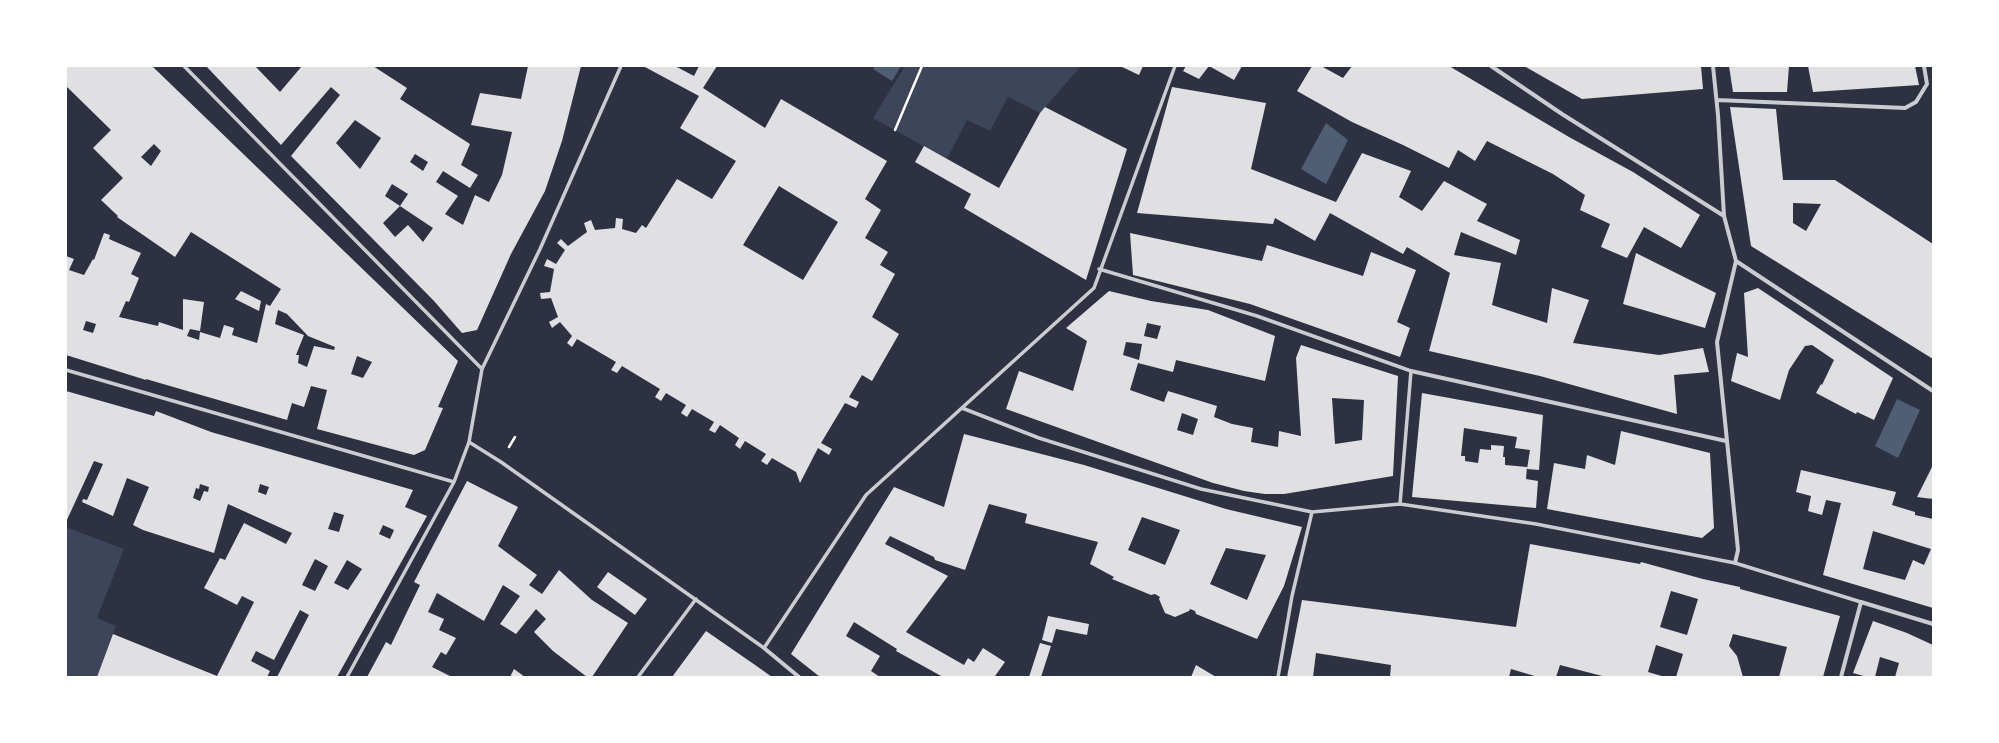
<!DOCTYPE html>
<html>
<head>
<meta charset="utf-8">
<style>
	body { margin:0 }
	#map { position:relative; width:1999px; height:743px; overflow:hidden; background:#2d3142; font-family:Cabin,sans-serif }
	canvas { display:block }
	.frame { position:absolute; inset:0; border:67px solid #fff; pointer-events:none }
</style>
</head>
<body>
<div id="map">
<canvas width="1999" height="743"></canvas>
<div class="frame"></div>
</div>
<script>
const c = document.querySelector('canvas').getContext('2d');
c.lineJoin = 'round';
function fill(path, color) { c.fillStyle = color; c.fill(path, 'evenodd'); }
const shape = rows => new Path2D(rows.map(r => 'M' + r).join(''));
function trace(path, color, width, dash) { c.strokeStyle = color; c.lineWidth = width; c.lineCap = dash ? 'butt' : 'round'; c.setLineDash(dash || []); c.stroke(path); }
fill(shape([
	[905,66,1081,66,1040,113,1008,97,990,131,967,120,947,159,873,118],
	[66,527,124,549,97,618,116,626,97,677,66,677]
]), '#3c4559');
fill(shape([
	[875,66,901,66,892,81,873,69],
	[1326,123,1348,140,1326,184,1301,169],
	[1897,399,1920,410,1898,458,1875,446]
]), '#4f5d75');
fill(shape([
	[66,66,152,66,458,361,438,407,443,408,425,450,414,455,317,429,327,390,311,386,304,407,292,403,287,420,146,379,146,380,66,355,66,256,74,259,69,270,84,275,93,259,94,260,104,233,110,235,109,239,141,253,131,274,139,278,129,302,126,301,119,317,158,326,159,322,183,330,183,299,204,302,200,331,190,329,187,336,199,340,200,332,220,338,224,325,234,328,232,335,257,343,266,304,270,306,281,289,191,232,175,257,117,217,118,216,101,200,123,178,93,148,111,130,66,86],
	[154,144,161,151,151,166,141,157],
	[278,310,287,314,308,336,335,347,334,350,314,346,307,367,298,363,299,355,296,355,304,335,275,324],
	[86,321,96,324,93,333,83,330],
	[357,356,372,362,363,378,351,374],
	[206,66,255,66,280,92,302,66,373,66,407,88,400,99,470,144,461,165,478,175,470,188,443,171,436,182,458,196,445,214,463,225,475,195,489,202,502,175,512,132,471,125,480,93,521,99,528,66,581,66,562,141,545,191,511,254,477,330,462,333,434,301,291,156,340,95,331,87,281,145],
	[355,120,381,138,360,169,336,143],
	[415,154,428,162,423,171,410,162],
	[392,184,408,194,400,206,385,196],
	[400,206,433,228,423,242,408,225,395,237,383,223],
	[643,66,675,66,694,76,699,66,717,66,703,88,765,128,781,99,887,161,865,199,881,210,865,238,888,252,880,265,895,274,872,317,899,334,872,381,862,375,849,397,859,402,856,408,845,403,821,443,832,449,829,455,818,448,800,483,796,472,772,458,767,465,761,461,766,454,745,441,740,449,735,445,739,438,720,425,715,433,709,430,714,422,692,409,687,417,681,413,686,405,666,393,661,401,655,397,660,389,622,366,617,373,611,370,616,362,577,339,572,347,567,343,572,336,560,322,552,328,549,322,558,317,551,298,541,299,540,293,550,292,554,269,544,266,547,259,556,264,565,250,557,243,561,239,568,246,587,232,584,223,591,220,595,230,615,228,616,218,623,219,622,229,636,233,642,225,646,228,677,179,712,199,736,161,680,128,699,96],
	[779,186,838,222,803,280,743,245],
	[1120,66,1143,66,1139,75],
	[1186,66,1209,66,1199,79,1183,71],
	[1209,66,1242,66,1234,80],
	[1312,66,1321,66,1343,78,1352,66,1449,66,1569,137,1633,172,1700,215,1681,248,1644,227,1627,258,1601,247,1610,224,1580,210,1585,195,1553,174,1487,141,1475,161,1458,150,1449,168,1403,145,1352,122,1297,91],
	[1524,66,1701,66,1703,89,1582,99],
	[1729,66,1789,66,1787,92,1733,92],
	[1808,66,1915,66,1919,85,1813,92],
	[1172,87,1266,103,1251,169,1336,202,1362,153,1411,171,1399,197,1422,211,1444,181,1487,204,1477,221,1520,240,1516,255,1461,232,1454,255,1501,263,1492,305,1547,323,1552,288,1589,300,1573,343,1659,355,1703,348,1709,372,1674,375,1677,414,1540,376,1429,351,1450,273,1407,247,1403,254,1330,213,1315,241,1275,218,1273,224,1137,213],
	[1045,107,1127,149,1086,280,964,208,971,194,915,162,924,146,999,188,1040,113],
	[1730,107,1776,109,1783,180,1835,180,1933,244,1933,359,1751,246],
	[1793,203,1821,204,1806,231,1793,223],
	[1130,233,1262,261,1267,245,1363,276,1371,252,1416,270,1397,322,1410,328,1400,357,1250,304,1133,275],
	[1636,253,1716,293,1705,328,1623,304],
	[1758,288,1893,378,1874,420,1857,412,1856,414,1816,393,1821,384,1822,385,1834,360,1812,345,1805,346,1789,370,1780,400,1731,381,1737,353,1748,357,1744,293],
	[241,291,261,301,259,311,235,299],
	[1109,291,1151,301,1208,310,1275,336,1265,381,1176,360,1173,372,1138,363,1130,390,1164,402,1168,391,1217,406,1214,417,1232,424,1253,428,1251,442,1278,447,1279,431,1301,436,1296,358,1301,345,1398,376,1393,476,1284,494,1265,494,1244,491,1213,483,1006,409,1019,371,1073,391,1087,341,1066,328],
	[1147,323,1161,326,1157,339,1144,336],
	[1126,342,1142,344,1139,360,1123,355],
	[1332,398,1364,400,1362,440,1335,444],
	[1182,413,1198,419,1193,435,1177,430],
	[66,391,154,416,156,411,211,432,413,490,405,507,427,516,337,677,277,677,309,615,300,610,274,660,256,651,251,661,270,671,267,677,97,677,113,634,217,676,254,602,242,596,237,605,204,588,220,558,225,560,244,523,286,544,292,533,228,504,214,553,143,530,133,525,149,487,127,478,113,516,82,502,83,499,87,500,103,464,94,461,66,522],
	[200,484,209,487,208,492,204,491,200,501,193,498,196,488,199,489],
	[260,484,269,487,266,495,258,492],
	[334,512,344,515,339,532,328,529],
	[383,525,394,530,390,539,379,534],
	[315,559,328,566,315,591,302,585],
	[347,560,362,569,348,590,334,583],
	[1422,393,1543,415,1539,470,1527,469,1530,450,1515,448,1517,437,1464,428,1461,456,1465,456,1465,461,1478,463,1480,449,1491,450,1491,445,1504,446,1503,457,1505,457,1505,465,1527,467,1526,479,1538,481,1536,508,1412,497],
	[1621,431,1710,453,1714,528,1702,538,1547,509,1554,463,1585,469,1587,455,1615,465],
	[964,434,1084,465,1226,509,1302,527,1284,586,1257,639,1196,614,1195,611,1190,609,1189,611,1175,617,1165,613,1159,599,1160,597,1155,594,1151,595,1112,579,1114,577,1090,564,1098,542,1025,523,1027,514,989,504,965,570,935,560,934,557,890,536,885,544,948,576,906,632,964,665,968,658,974,662,983,648,1005,662,995,676,997,677,943,677,896,651,897,649,854,622,846,636,880,656,871,671,880,677,820,677,791,654,894,487,944,507],
	[1142,517,1180,530,1165,565,1128,550],
	[1226,548,1266,555,1247,600,1210,584],
	[1933,465,1933,499,1917,497],
	[1801,470,1896,492,1892,505,1915,512,1915,515,1933,519,1933,608,1823,575,1841,503,1826,500,1822,515,1808,511,1811,496,1796,492],
	[1873,531,1931,549,1924,565,1913,560,1905,580,1863,569],
	[467,481,518,507,498,546,537,575,529,585,542,594,559,570,592,600,628,623,592,677,587,677,553,651,534,632,546,619,536,609,516,634,500,624,520,596,503,585,484,621,437,593,428,612,444,619,439,630,456,638,446,655,441,652,432,667,452,677,367,677,386,642,391,645,420,585,414,582],
	[1530,544,1640,564,1641,562,1703,579,1740,587,1740,589,1840,616,1823,677,1779,677,1787,647,1733,634,1729,646,1737,656,1743,677,1676,677,1683,654,1656,645,1648,672,1665,677,1606,677,1560,665,1556,677,1538,677,1511,669,1509,677,1390,677,1391,665,1316,653,1313,677,1287,677,1302,600,1516,627],
	[1671,591,1698,599,1687,635,1660,627],
	[608,572,647,599,635,615,597,587],
	[1048,616,1089,624,1087,635,1056,629,1052,643,1042,640],
	[1873,621,1907,633,1933,645,1933,677,1895,677,1899,663,1880,657,1875,677,1867,677,1853,673],
	[706,631,758,667,772,677,672,677],
	[1040,643,1051,646,1041,677,1029,677],
	[1196,665,1216,677,1191,677],
	[514,669,525,677,510,677]
]), '#e0e0e3');
trace(shape([
	[895,130,922,66],
	[509,447,515,437]
]), '#fff', 2.5);
trace(shape([
	[184,66,482,369],
	[1099,269,1257,316,1411,371,1400,504],
	[66,370,454,482],
	[962,408,1039,438,1201,489,1312,512,1400,504,1536,524,1735,563,1861,602],
	[469,442,501,462,764,648,866,495,1094,288,1175,66],
	[347,677,454,482,469,442,482,369,540,249,621,66],
	[638,677,696,599],
	[1278,677,1292,596,1312,512]
]), '#caccd0', 3.5);
trace(shape([
	[1491,66,1562,114,1724,216,1736,261,1717,342,1738,550,1735,563],
	[1713,66,1718,115,1724,216],
	[1717,100,1905,108,1916,102,1927,84,1924,66],
	[1736,261,1933,391],
	[1411,371,1726,441],
	[764,648,799,677],
	[1841,677,1861,602,1933,624]
]), '#caccd0', 4);
</script>
</body>
</html>
